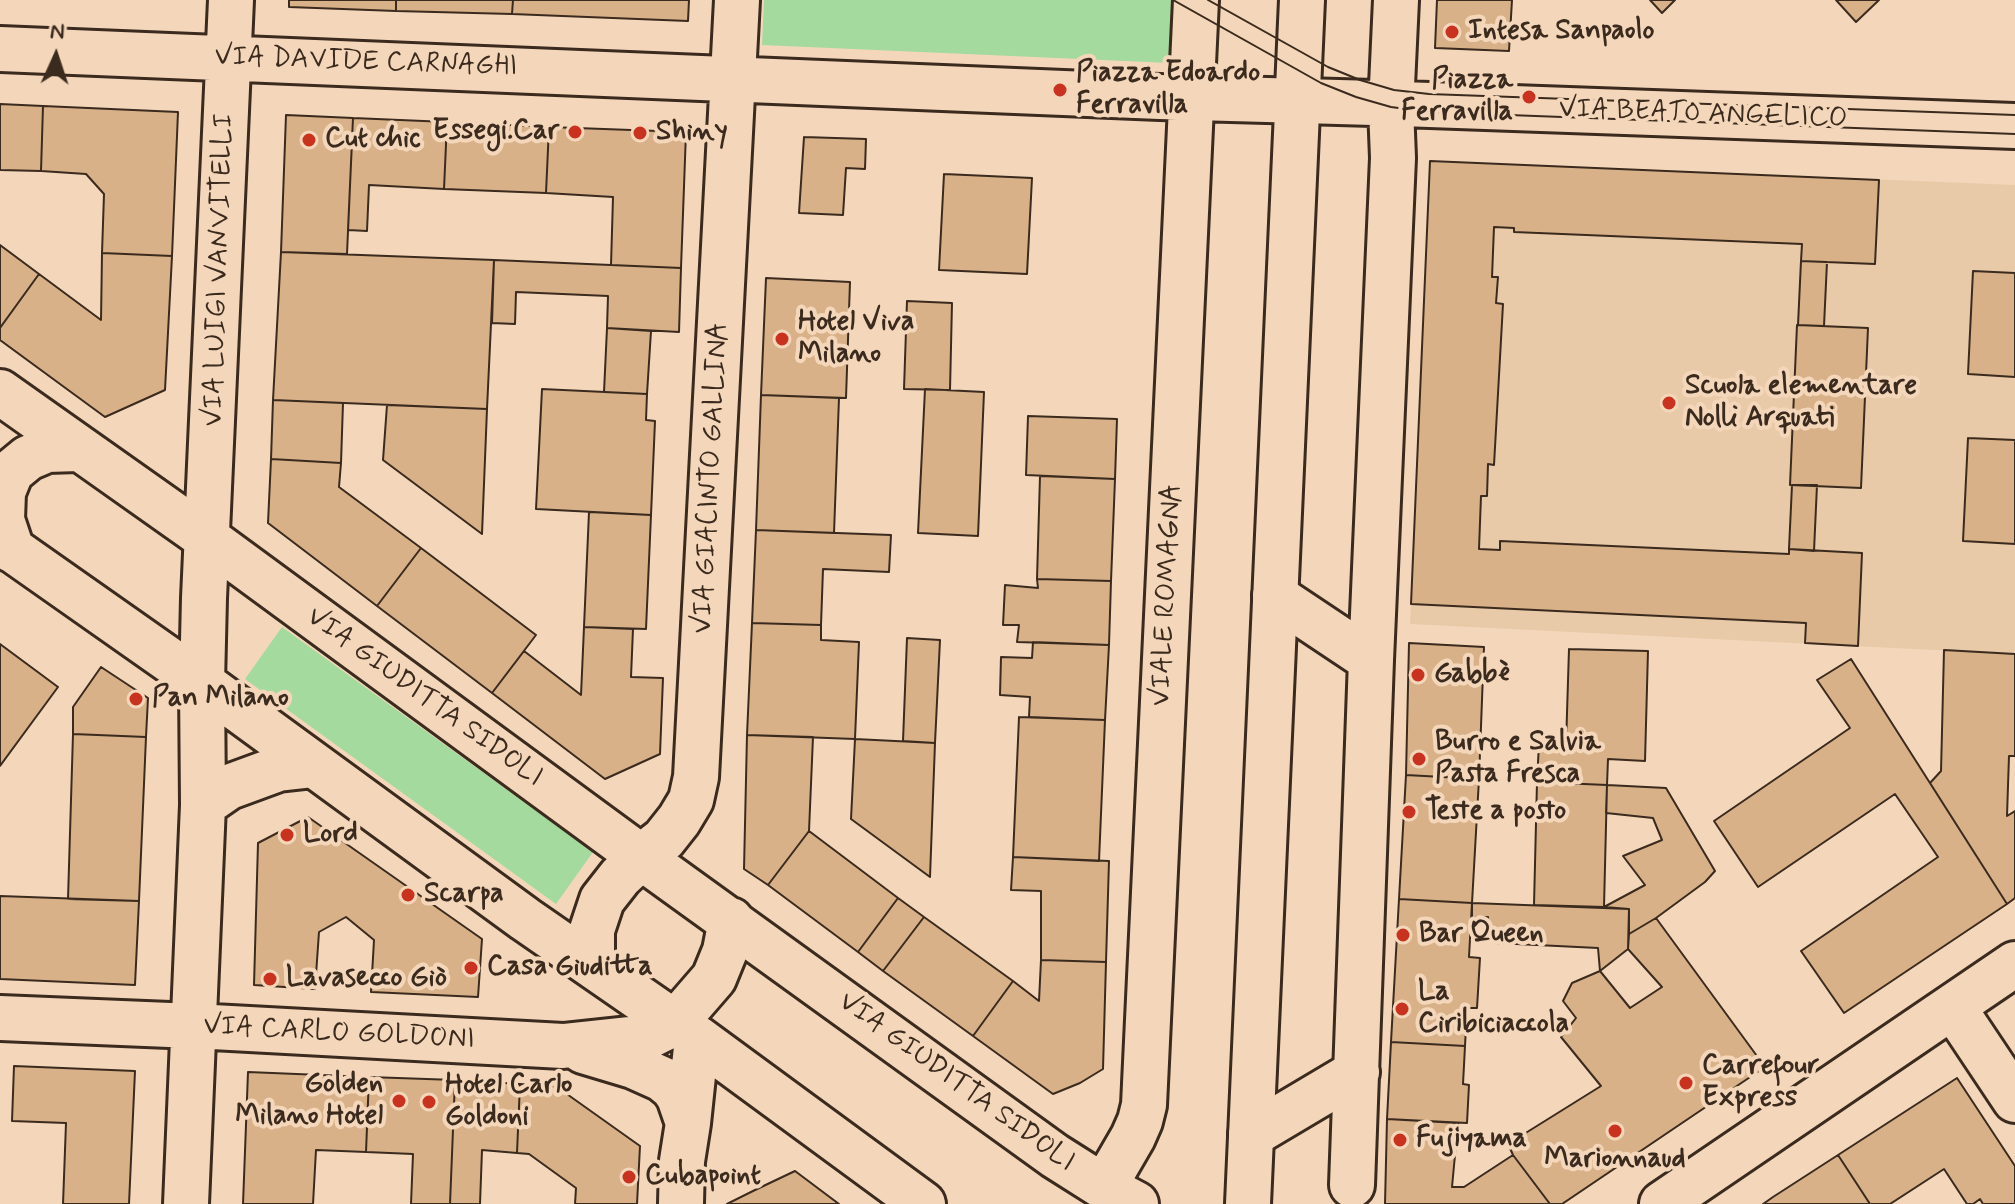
<!DOCTYPE html>
<html>
<head>
<meta charset="utf-8">
<style>
	body { margin:0 }
	#map { position:relative; width:2015px; height:1204px; overflow:hidden; background:#f4d7ba; font-family:Mynerve,sans-serif }
	canvas { display:block }
	.north { position:absolute; left:16px; top:16px; width:80px; height:80px; -webkit-text-stroke:6px #f4d7ba; paint-order:stroke; rotate:3deg; font-size:22px; font-weight:700; line-height:32px; text-align:center; color:#3b2a1e }
	.north::after { content:''; display:block; margin:auto; width:28px; height:36px; background:#3b2a1e; clip-path:polygon(50% 0,100% 100%,50% 72%,0 100%) }
</style>
</head>
<body>
<div id="map">
<canvas width="2015" height="1204"></canvas>
<div class="north">N</div>
</div>
<script>
const c = document.querySelector('canvas').getContext('2d');
c.lineJoin = 'round';
function fill(path, color) { c.fillStyle = color; c.fill(path, 'evenodd'); }
const shape = rows => new Path2D(rows.map(r => 'M' + r).join(''));
function trace(path, color, width, dash) { c.strokeStyle = color; c.lineWidth = width; c.lineCap = dash ? 'butt' : 'round'; c.setLineDash(dash || []); c.stroke(path); }
function write(font, color, halo, rows, align = 'center') {
  c.font = font + ' Mynerve,sans-serif'; c.lineWidth = 8; c.setLineDash([]); c.textBaseline = 'middle'; c.strokeStyle = halo; c.fillStyle = color; for (const [text, x, y, turn = 0] of rows) {
    c.save(); c.translate(x, y); c.rotate((+turn || 0) * Math.PI / 180); c.textAlign = isNaN(turn) ? turn : align; if (halo) c.strokeText(text, 0, 0); c.fillText(text, 0, 0); c.restore();
  }
}
fill(shape([
	[1430,161,2015,185,2015,654,1410,624]
]), '#e8c9a8');
fill(shape([
	[764,0,1173,0,1170,63,762,45],
	[282,627,593,852,556,904,245,679]
]), '#a4da9e');
const building = shape([
	[289,0,396,0,396,11,289,7,289,0],
	[396,0,513,0,512,14,396,11,396,0],
	[513,0,689,0,688,21,512,14,513,0],
	[1437,0,1512,0,1509,51,1435,48,1437,0],
	[1650,0,1675,0,1662,13,1650,0],
	[1836,0,1879,0,1856,22,1836,0],
	[0,104,43,106,41,171,0,170,0,104],
	[43,106,178,112,172,256,102,253,104,194,86,174,41,171,43,106],
	[286,115,353,118,347,254,281,252,286,115],
	[353,118,447,122,444,189,369,185,367,231,348,230,353,118],
	[447,122,549,127,546,193,444,189,447,122],
	[549,127,686,132,681,268,611,265,613,197,546,193,549,127],
	[804,137,866,139,865,169,846,168,843,215,799,213,804,137],
	[1430,161,1879,180,1875,264,1801,261,1802,244,1514,232,1514,228,1494,227,1492,277,1498,277,1496,303,1503,304,1494,465,1488,464,1487,496,1481,496,1479,549,1500,550,1500,541,1789,554,1789,549,1862,553,1858,646,1805,643,1806,623,1411,604,1430,161],
	[944,174,1032,178,1027,274,939,270,944,174],
	[0,245,39,274,0,328,0,245],
	[281,252,494,260,487,409,273,400,281,252],
	[102,253,172,256,165,390,105,417,0,340,0,328,39,274,101,320,102,253],
	[494,260,681,268,679,332,607,328,608,296,516,292,515,324,492,323,494,260],
	[1801,261,1827,262,1824,326,1798,325,1801,261],
	[1973,271,2015,273,2015,377,1968,374,1973,271],
	[766,278,850,282,846,398,761,395,766,278],
	[907,301,952,303,950,390,904,389,907,301],
	[1797,325,1868,328,1861,488,1790,485,1797,325],
	[607,328,651,331,647,394,604,392,607,328],
	[542,389,647,394,646,420,655,421,651,515,536,509,542,389],
	[925,389,984,392,978,536,918,533,925,389],
	[761,395,839,398,834,533,756,530,761,395],
	[273,400,343,403,341,463,271,459,273,400],
	[387,405,487,409,482,534,383,460,387,405],
	[1028,416,1117,419,1115,479,1026,475,1028,416],
	[1968,438,2015,440,2015,544,1963,541,1968,438],
	[271,459,341,463,339,487,421,548,377,606,268,523,271,459],
	[1040,476,1115,479,1111,581,1037,579,1040,476],
	[1792,485,1817,485,1814,551,1789,549,1792,485],
	[589,512,651,515,646,629,584,627,589,512],
	[756,530,891,535,889,572,823,569,821,625,752,623,756,530],
	[421,548,536,635,492,693,377,606,421,548],
	[1037,579,1111,581,1109,645,1017,642,1019,625,1003,625,1005,585,1038,588,1037,579],
	[752,623,821,625,821,640,859,642,855,739,747,735,752,623],
	[584,627,633,629,631,677,663,678,660,754,605,779,492,693,524,651,581,695,584,627],
	[907,638,940,640,935,743,903,741,907,638],
	[1033,642,1109,645,1105,720,1029,717,1030,697,1000,695,1001,657,1032,658,1033,642],
	[1409,643,1484,647,1479,779,1406,775,1409,643],
	[0,644,58,687,0,766,0,644],
	[1569,649,1648,651,1645,761,1608,759,1607,785,1537,782,1539,743,1566,745,1569,649],
	[1944,650,2015,654,2015,756,2009,756,2007,816,2015,811,2015,898,2007,904,1930,783,1941,771,1944,650],
	[1851,659,2007,904,1844,1013,1801,951,1938,857,1895,794,1758,887,1714,821,1850,728,1817,680,1851,659],
	[101,667,148,698,146,737,73,734,73,707,101,667],
	[1019,717,1105,720,1099,861,1013,857,1019,717],
	[73,734,146,737,139,901,68,899,73,734],
	[747,735,813,737,809,831,768,885,744,869,747,735],
	[855,739,935,743,930,877,851,819,855,739],
	[1406,775,1479,779,1472,903,1399,899,1406,775],
	[1537,782,1607,785,1604,907,1534,905,1537,782],
	[1607,785,1666,788,1715,871,1705,882,1656,918,1629,934,1629,909,1604,907,1645,885,1623,856,1662,840,1653,818,1606,813,1607,785],
	[308,817,482,939,478,997,371,992,374,940,346,917,319,932,315,989,254,985,258,843,308,817],
	[809,831,898,898,858,952,768,885,809,831],
	[1013,857,1109,861,1106,962,1041,960,1041,891,1011,890,1013,857],
	[0,896,139,901,135,985,0,979,0,896],
	[898,898,924,917,883,971,858,952,898,898],
	[1399,899,1472,903,1469,957,1480,958,1477,1008,1467,1008,1465,1046,1391,1042,1399,899],
	[1472,903,1629,909,1628,949,1600,971,1598,948,1496,943,1489,935,1488,917,1472,918,1472,903],
	[924,917,1013,981,973,1036,883,971,924,917],
	[1656,918,1765,1067,1562,1204,1550,1204,1513,1155,1508,1144,1601,1086,1561,1037,1576,1018,1563,1001,1572,983,1600,971,1630,1008,1662,987,1628,949,1629,934,1656,918],
	[1041,960,1106,962,1103,1069,1080,1083,1053,1094,973,1036,1013,981,1039,1001,1041,960],
	[1391,1042,1465,1046,1463,1084,1469,1085,1467,1123,1387,1119,1391,1042],
	[14,1066,135,1071,129,1204,63,1204,66,1123,12,1121,14,1066],
	[248,1072,369,1077,366,1152,316,1150,313,1204,243,1204,248,1072],
	[369,1077,455,1080,450,1204,411,1204,413,1154,366,1152,369,1077],
	[1957,1078,2015,1166,2015,1204,1983,1204,1980,1199,1973,1204,1967,1204,1944,1169,1890,1204,1870,1204,1838,1155,1957,1078],
	[455,1080,520,1084,517,1153,482,1150,480,1204,450,1204,455,1080],
	[520,1084,557,1087,640,1146,637,1204,575,1204,576,1188,529,1154,517,1153,520,1084],
	[1387,1119,1458,1123,1452,1187,1464,1187,1513,1155,1550,1204,1385,1204,1387,1119],
	[1838,1155,1870,1204,1763,1204,1773,1197,1838,1155],
	[795,1171,839,1204,727,1204,755,1190,795,1171]
]);
fill(building, '#d8b189');
trace(building, '#3b2a1e', 2);
const minor = shape([
	[0,49,1160,97,1374,103,2015,126],
	[0,392,208,539,641,857,1055,1156,1104,1187,1136,1204],
	[0,541,202,683,525,919,697,1038,923,1204],
	[12,550,2,520,3,492,11,472,28,458,47,450,78,449],
	[1275,596,1371,660],
	[203,805,229,787,278,769,314,765],
	[592,964,592,930,602,900,620,877,641,857,664,839,679,820,691,800,696,777,737,0],
	[1953,1007,2015,1100],
	[0,1018,194,1026,563,1046,647,1037,675,1023,714,978,725,951,731,920],
	[583,1051,633,1066,662,1079,673,1088,679,1097,688,1123],
	[1251,1135,1357,1072],
	[1352,1185,1371,660,1393,158,1391,107,1396,0],
	[1104,1187,1133,1137,1140,1121,1144,1105,1196,0],
	[186,1204,203,805,202,683,204,598,231,0],
	[681,1204,682,1161,688,1123,697,1038],
	[1662,1204,2015,964]
]);
const major = shape([
	[1248,1204,1302,0]
]);
trace(minor, '#3b2a1e', 50);
trace(major, '#3b2a1e', 50);
trace(minor, '#f4d7ba', 44);
trace(major, '#f4d7ba', 44);
trace(shape([
	[1173,0,1321,83,1356,97,1391,107,1429,112,2015,134],
	[1208,0,1328,67,1360,80,1394,90,1429,94,2015,115]
]), '#3b2a1e', 2);
for (const [x, y, r, color] of [
	[1452,32,8,"#c8321e"],
	[1060,90,8,"#c8321e"],
	[1529,97,8,"#c8321e"],
	[575,132,8,"#c8321e"],
	[640,133,8,"#c8321e"],
	[309,140,8,"#c8321e"],
	[782,339,8,"#c8321e"],
	[1669,403,8,"#c8321e"],
	[1418,675,8,"#c8321e"],
	[136,699,8,"#c8321e"],
	[1419,759,8,"#c8321e"],
	[1409,812,8,"#c8321e"],
	[287,835,8,"#c8321e"],
	[408,895,8,"#c8321e"],
	[1403,935,8,"#c8321e"],
	[471,968,8,"#c8321e"],
	[270,979,8,"#c8321e"],
	[1402,1009,8,"#c8321e"],
	[1686,1083,8,"#c8321e"],
	[399,1101,8,"#c8321e"],
	[429,1102,8,"#c8321e"],
	[1615,1131,8,"#c8321e"],
	[1400,1140,8,"#c8321e"],
	[629,1177,8,"#c8321e"]
]) { const dot = new Path2D(); dot.arc(x, y, r, 0, 2 * Math.PI); c.fillStyle = color; c.fill(dot); trace(dot, '#f4d7ba', 3); }
write('bold 28px', '#3b2a1e', '#f4d7ba', [
	["Intesa Sanpaolo",1468,32],
	["Piazza Edoardo",1076,74],
	["Ferravilla",1076,106],
	["Piazza",1513,81,"right"],
	["Ferravilla",1513,113,"right"],
	["Essegi.Car",559,132,"right"],
	["Shiny",656,133],
	["Cut chic",325,140],
	["Hotel Viva",798,323],
	["Milano",798,355],
	["Scuola elementare",1685,387],
	["Nolli Arquati",1685,419],
	["Gabbè",1434,675],
	["Pan Milano",152,699],
	["Burro e Salvia",1435,743],
	["Pasta Fresca",1435,775],
	["Teste a posto",1425,812],
	["Lord",303,835],
	["Scarpa",424,895],
	["Bar Queen",1419,935],
	["Casa Giuditta",487,968],
	["Lavasecco Giò",286,979],
	["La",1418,993],
	["Ciribiciaccola",1418,1025],
	["Carrefour",1702,1067],
	["Express",1702,1099],
	["Golden",383,1085,"right"],
	["Milano Hotel",383,1117,"right"],
	["Hotel Carlo",445,1086],
	["Goldoni",445,1118],
	["Fujiyama",1416,1140],
	["Marionnaud",1615,1160,"center"],
	["Cubapoint",645,1177]
], 'left');
write('28px', '#3b2a1e', '#f4d7ba', [
	["VIA DAVIDE CARNAGHI",366,63,2],
	["VIA BEATO ANGELICO",1703,115,2],
	["VIA LUIGI VANVITELLI",220,270,-88],
	["VIA GIACINTO GALLINA",712,478,-87],
	["VIALE ROMAGNA",1168,595,-87],
	["VIA GIUDITTA SIDOLI",424,698,36],
	["VIA CARLO GOLDONI",339,1034,3],
	["VIA GIUDITTA SIDOLI",956,1083,36]
]);
</script>
</body>
</html>
